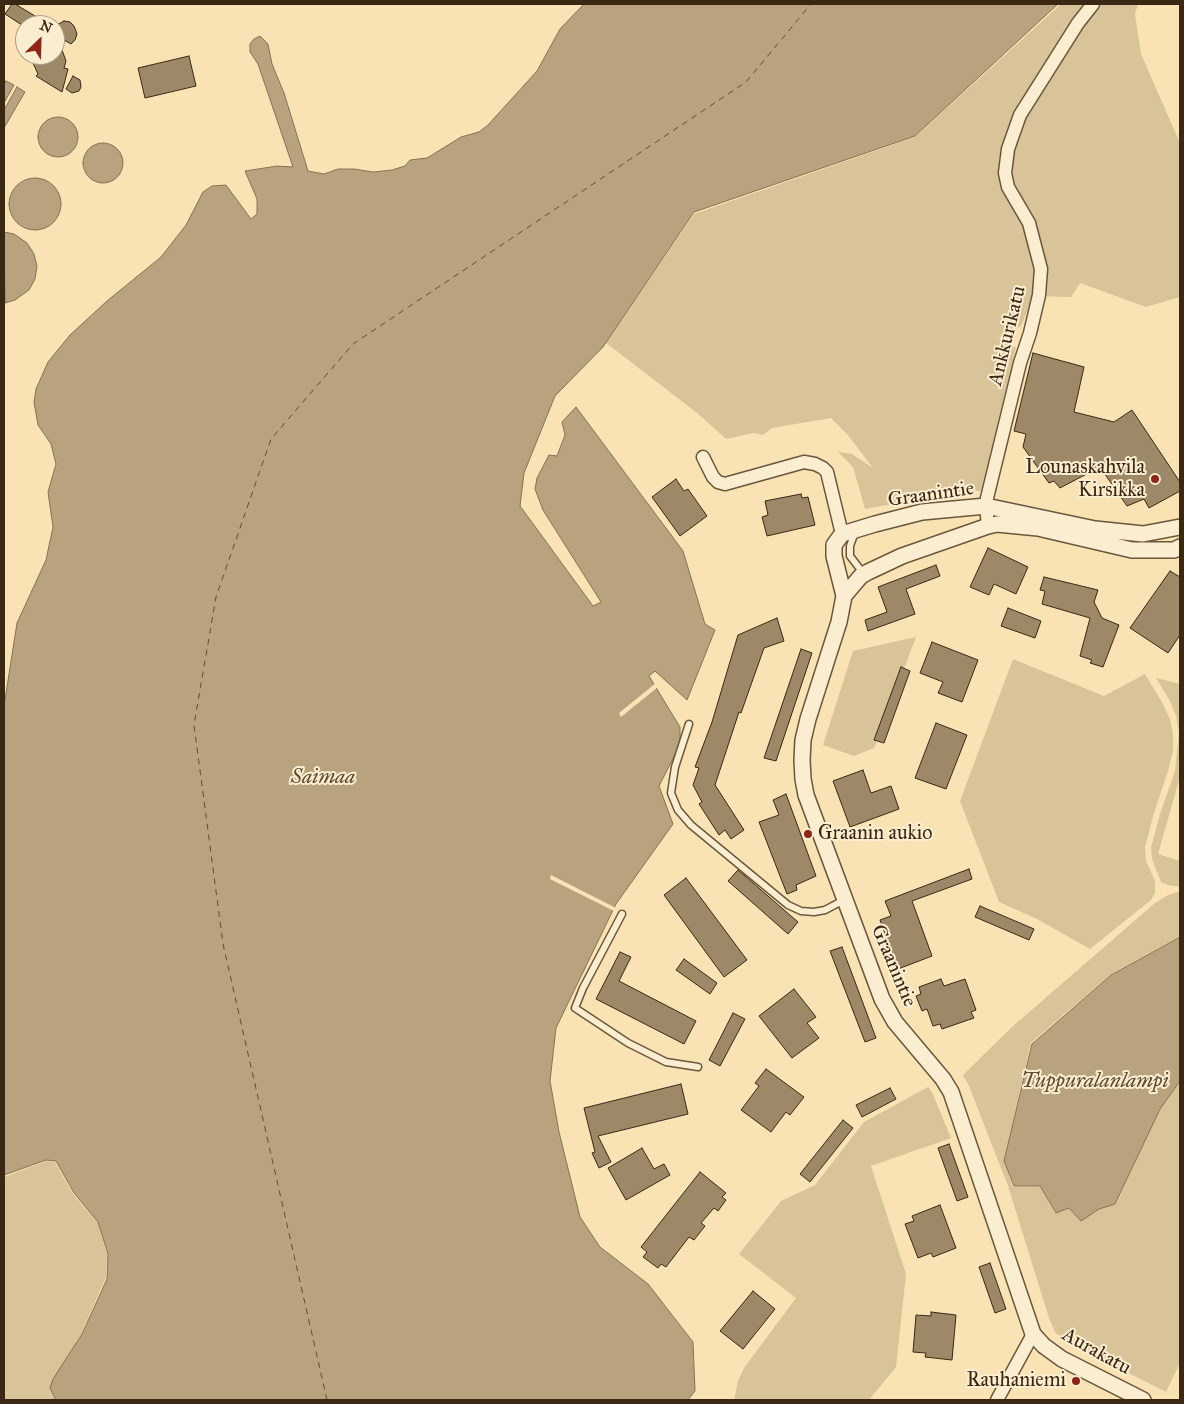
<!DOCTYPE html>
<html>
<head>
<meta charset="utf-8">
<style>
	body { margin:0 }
	#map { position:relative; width:1184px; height:1404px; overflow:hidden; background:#f9e3b5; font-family:"IM FELL Great Primer",serif }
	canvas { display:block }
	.frame { position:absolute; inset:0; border:5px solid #3a2813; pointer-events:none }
	.north { position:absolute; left:15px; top:15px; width:50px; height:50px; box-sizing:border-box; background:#fbedcf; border:1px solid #ae9e84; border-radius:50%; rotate:24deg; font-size:14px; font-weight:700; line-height:20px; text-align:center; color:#3a2813 }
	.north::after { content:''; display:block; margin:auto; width:18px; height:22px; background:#8f2418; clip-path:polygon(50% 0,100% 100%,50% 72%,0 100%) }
</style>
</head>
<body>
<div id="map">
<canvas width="1184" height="1404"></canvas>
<div class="frame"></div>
<div class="north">N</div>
</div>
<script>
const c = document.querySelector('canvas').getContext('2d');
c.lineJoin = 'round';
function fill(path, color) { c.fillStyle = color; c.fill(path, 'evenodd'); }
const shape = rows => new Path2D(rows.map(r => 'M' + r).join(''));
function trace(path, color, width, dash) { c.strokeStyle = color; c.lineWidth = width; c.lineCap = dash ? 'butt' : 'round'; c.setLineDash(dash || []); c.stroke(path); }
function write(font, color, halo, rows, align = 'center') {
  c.font = font + ' "IM FELL Great Primer",serif'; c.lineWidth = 4; c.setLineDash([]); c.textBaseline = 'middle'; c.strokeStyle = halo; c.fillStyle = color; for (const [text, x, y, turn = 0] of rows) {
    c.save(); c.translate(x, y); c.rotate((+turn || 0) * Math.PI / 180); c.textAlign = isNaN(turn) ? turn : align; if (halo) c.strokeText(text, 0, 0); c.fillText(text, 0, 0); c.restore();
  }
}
fill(shape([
	[1061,4,1138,4,1135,14,1141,54,1180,143,1180,297,1146,307,1080,283,1071,297,1033,296,1021,326,999,338,991,334,1016,348,981,491,965,491,865,509,853,467,838,452,852,454,873,468,847,434,831,418,772,428,763,435,753,433,726,439,696,412,606,343,694,214,915,137],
	[916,637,874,748,854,756,823,745,853,651],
	[1013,659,1104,696,1145,674,1163,704,1170,719,1173,734,1173,751,1168,771,1154,813,1145,847,1146,861,1155,881,1155,893,1151,900,1090,949,1037,919,999,902,960,801],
	[1156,678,1180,684,1180,777,1158,854,1180,861,1180,887,1168,885,1161,882,1152,859,1151,848,1160,814,1175,771,1179,733,1176,716,1170,701],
	[1180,891,1180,936,1111,974,1031,1043,1004,1161,1013,1187,1040,1187,1055,1213,1069,1208,1081,1220,1099,1209,1116,1204,1159,1110,1180,1082,1180,1363,1166,1392,1065,1341,1055,1332,1049,1318,1008,1186,969,1086,963,1075,1012,1027,1155,903,1168,895],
	[928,1087,932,1092,951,1138,871,1166,906,1274,896,1367,869,1400,734,1400,738,1381,744,1368,796,1298,739,1254,781,1201,815,1185,864,1122],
	[27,1148,81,1161,128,1293,56,1400,4,1400,4,1177,46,1161,55,1162,73,1194,98,1223,107,1254,106,1277,81,1334,69,1354,82,1334,107,1278,108,1253,99,1222,56,1161,47,1160]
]), '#d9c399');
const water = shape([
	[584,4,1058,4,915,136,694,212,603,347,555,396,524,473,520,506,593,606,601,602,543,510,535,489,537,478,549,455,557,456,565,435,562,422,576,407,683,551,705,624,715,630,687,700,655,671,649,676,680,727,680,745,659,786,673,824,616,904,556,1028,550,1081,559,1132,580,1217,600,1247,648,1284,693,1342,695,1391,688,1400,56,1400,50,1388,53,1379,82,1334,107,1279,108,1254,98,1222,74,1193,56,1161,46,1160,4,1175,4,706,17,623,46,560,53,527,48,492,56,464,51,444,38,425,34,402,36,389,48,362,70,335,107,301,161,257,186,225,203,192,212,186,226,185,251,219,257,214,257,199,245,171,277,166,293,167,258,64,250,52,250,44,254,39,260,36,268,44,272,64,284,93,308,171,324,174,338,169,354,169,373,172,392,170,405,166,410,160,427,158,461,137,479,132,488,125,537,71,560,29,584,4],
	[6,81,14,85,4,103,4,85,6,81],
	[17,87,25,92,4,128,4,110,17,87],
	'38 137a20 20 0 1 1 40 0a20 20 0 1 1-40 0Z',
	'83 163a20 20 0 1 1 40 0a20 20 0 1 1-40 0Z',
	'9 204a26 26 0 1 1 52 0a26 26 0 1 1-52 0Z',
	[4,232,14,234,27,243,34,254,37,266,35,279,29,290,15,300,5,303,4,232],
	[1180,937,1180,1081,1160,1109,1115,1204,1099,1209,1081,1221,1069,1208,1056,1213,1040,1186,1014,1186,1004,1161,1032,1044,1111,975,1180,937]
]);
fill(water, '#b8a37e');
trace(water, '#867253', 1);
fill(shape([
	[656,683,658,687,621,717,619,713],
	[551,875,616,908,614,911,550,879]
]), '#f9e3b5');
trace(shape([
	[327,1400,223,944,194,725,216,597,271,439,353,344,746,82,811,4]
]), '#604d33', 1, [6, 5]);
const building = shape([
	[12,4,15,4,35,16,29,25,25,25,25,27,5,14,12,4],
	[64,21,70,22,74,26,77,34,75,40,71,44,57,36,66,61,64,68,68,69,62,92,36,76,38,74,33,63,36,55,55,55,55,26,64,21],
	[189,56,196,86,145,98,138,68,189,56],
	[73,76,80,80,81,87,79,91,72,93,66,89,73,76],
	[1033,353,1084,367,1074,412,1114,422,1132,410,1180,482,1180,491,1149,508,1144,499,1127,506,1100,467,1060,488,1054,481,1049,483,1023,447,1026,434,1014,431,1033,353],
	[676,479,684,491,688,489,707,516,680,536,652,497,676,479],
	[801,494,802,498,808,497,815,525,767,536,762,517,768,515,765,501,801,494],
	[988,548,1028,567,1016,594,994,584,989,595,970,587,988,548],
	[936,565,940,576,906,589,915,614,868,631,865,620,887,612,878,587,936,565],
	[1170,571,1180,577,1180,635,1168,653,1130,628,1170,571],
	[1044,577,1098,590,1094,602,1102,618,1119,625,1103,667,1090,663,1092,660,1080,656,1090,618,1042,604,1045,591,1040,590,1044,577],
	[1008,608,1041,621,1035,638,1001,626,1008,608],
	[777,618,784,641,764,648,741,713,739,712,715,785,744,830,731,839,725,830,719,835,699,804,702,802,693,785,699,768,695,767,712,722,738,635,777,618],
	[932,642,978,660,962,702,938,693,943,682,920,673,932,642],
	[801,649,812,653,776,761,764,758,801,649],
	[901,667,910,671,884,743,874,740,901,667],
	[936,723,967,735,946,789,915,778,936,723],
	[863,770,871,793,891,786,899,809,850,827,833,781,863,770],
	[786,794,816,876,796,885,797,890,787,894,759,822,779,815,773,800,786,794],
	[969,869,972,879,912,901,932,956,898,969,880,920,891,916,885,901,969,869],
	[738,870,798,922,788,934,728,881,738,870],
	[686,878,747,960,724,977,664,895,686,878],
	[980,906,1034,929,1029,940,975,917,980,906],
	[842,947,876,1038,865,1042,830,951,842,947],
	[620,952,631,957,619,981,696,1021,684,1044,596,999,620,952],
	[684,959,717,983,710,994,676,970,684,959],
	[941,979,944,986,965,979,976,1010,971,1012,974,1018,942,1029,940,1024,933,1026,927,1009,922,1011,916,996,921,994,919,987,941,979],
	[794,989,816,1017,807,1023,819,1038,792,1058,759,1016,794,989],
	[733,1013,745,1019,720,1066,709,1060,733,1013],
	[766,1069,804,1097,790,1115,786,1112,771,1132,741,1110,759,1086,755,1083,766,1069],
	[681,1084,688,1114,598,1136,611,1162,599,1168,592,1153,595,1152,584,1108,681,1084],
	[890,1088,896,1099,862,1117,856,1105,890,1088],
	[843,1120,853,1128,810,1182,800,1174,843,1120],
	[949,1144,968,1197,957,1201,938,1148,949,1144],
	[642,1148,654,1169,664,1164,670,1175,626,1200,608,1168,642,1148],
	[700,1172,726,1193,722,1197,726,1200,718,1211,714,1208,701,1223,705,1226,694,1240,689,1237,666,1267,661,1264,658,1268,643,1257,647,1252,641,1247,700,1172],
	[940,1205,956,1248,933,1257,931,1253,918,1258,905,1224,914,1221,912,1216,940,1205],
	[990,1263,1006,1309,995,1313,979,1267,990,1263],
	[753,1291,775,1309,743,1349,720,1331,753,1291],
	[931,1312,956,1315,952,1360,925,1357,926,1353,913,1352,916,1315,931,1316,931,1312]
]);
fill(building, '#9d8967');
trace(building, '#3a2813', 1);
const service = shape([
	[855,532,850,546,850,556,860,569,865,571],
	[689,724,675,767,671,793,678,810,691,825,788,905,801,911,814,912,825,910,844,900],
	[622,914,583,988,575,1008,628,1043,666,1062,698,1067]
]);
const minor = shape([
	[703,457,713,477,718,482,725,484,804,462,815,464,823,468,827,472,842,534],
	[988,526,986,506,987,498,1020,363,1030,333,1039,295,1041,269,1029,223,1008,187,1005,173,1008,149,1020,115,1078,23,1093,4],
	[997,1400,1033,1334]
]);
const tertiary = shape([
	[844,596,834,556,834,545,842,534,875,524,922,512,986,506,1095,529,1143,534,1180,527],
	[1143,1400,1062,1359,1044,1346,1033,1334,951,1092,943,1079,895,1022,882,999,806,795,803,779,802,760,803,740,808,719,839,622,844,596,861,576,868,572,902,556,988,526,997,524,1038,528,1132,550,1174,550,1180,547]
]);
trace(service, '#6a573c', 9);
trace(minor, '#6a573c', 15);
trace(tertiary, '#6a573c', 18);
trace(service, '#fbedcf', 6);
trace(minor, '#fbedcf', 12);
trace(tertiary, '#fbedcf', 15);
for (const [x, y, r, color] of [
	[1155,479,5,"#8f2418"],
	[808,834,5,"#8f2418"],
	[1076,1381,5,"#8f2418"]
]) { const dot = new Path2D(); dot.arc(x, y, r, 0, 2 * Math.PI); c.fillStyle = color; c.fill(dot); trace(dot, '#fbedcf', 2); }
write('20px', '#3a2813', '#fbedcf', [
	["Ankkurikatu",1008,336,-76],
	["Graanintie",931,495,-8],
	["Graanintie",893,966,67],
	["Aurakatu",1096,1352,29]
]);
write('20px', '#3a2813', '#fbedcf', [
	["Lounaskahvila",1145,468],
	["Kirsikka",1145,491],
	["Graanin aukio",818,834,"left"],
	["Rauhaniemi",1066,1381]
], 'right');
write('italic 21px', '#604d33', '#fbedcf', [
	["Saimaa",323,778],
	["Tuppuralanlampi",1095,1082]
]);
</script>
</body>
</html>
